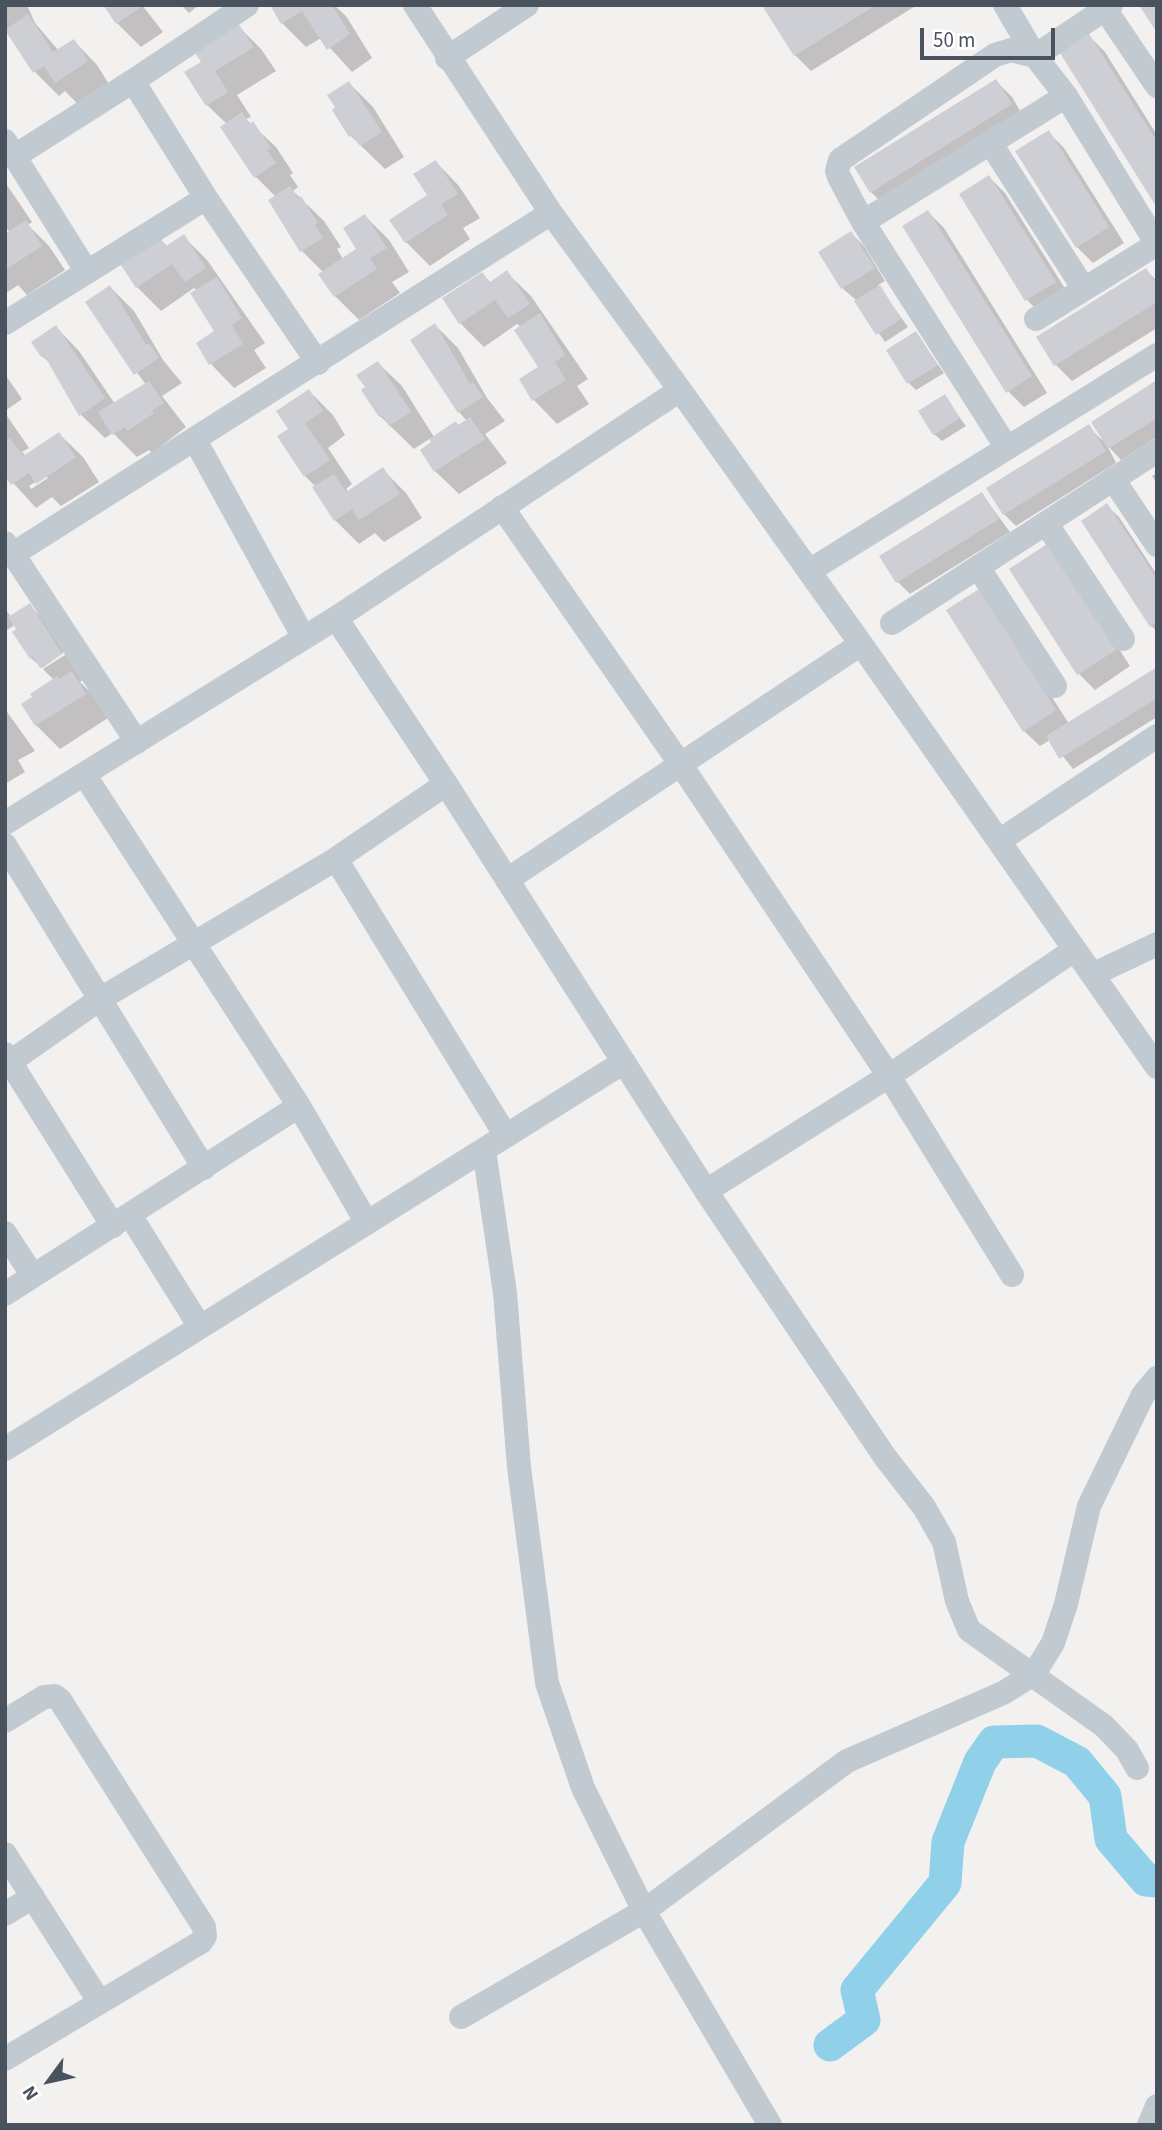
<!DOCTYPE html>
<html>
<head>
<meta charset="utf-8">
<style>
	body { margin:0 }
	#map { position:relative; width:1162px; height:2130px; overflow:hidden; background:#f3f1f0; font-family:"Source Sans 3",sans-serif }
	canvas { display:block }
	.frame { position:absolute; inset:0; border:7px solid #49525d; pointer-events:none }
	.north { position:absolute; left:14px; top:2046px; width:70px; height:70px; -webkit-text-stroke:5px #fff; paint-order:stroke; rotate:237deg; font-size:19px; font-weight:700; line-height:28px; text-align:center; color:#49525d }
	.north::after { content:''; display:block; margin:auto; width:24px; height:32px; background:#49525d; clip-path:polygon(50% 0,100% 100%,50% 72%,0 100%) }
	.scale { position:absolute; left:920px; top:28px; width:135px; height:32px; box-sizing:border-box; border:4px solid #49525d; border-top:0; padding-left:9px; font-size:21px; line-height:24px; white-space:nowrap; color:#49525d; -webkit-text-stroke:5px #fff; paint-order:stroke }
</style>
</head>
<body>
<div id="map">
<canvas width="1162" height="2130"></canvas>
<div class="frame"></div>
<div class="north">N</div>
<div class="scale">50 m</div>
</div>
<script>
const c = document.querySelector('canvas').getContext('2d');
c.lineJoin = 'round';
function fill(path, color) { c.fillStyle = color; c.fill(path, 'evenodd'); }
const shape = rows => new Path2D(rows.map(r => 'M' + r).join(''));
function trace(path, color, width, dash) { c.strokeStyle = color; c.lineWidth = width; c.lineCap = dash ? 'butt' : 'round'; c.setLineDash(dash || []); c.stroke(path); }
fill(shape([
	[5,5,27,5,35,23,59,51,74,41,97,65,110,86,80,106,65,91,59,96,35,72,5,27],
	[105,5,142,5,163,32,141,47,117,23],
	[181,5,199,5,189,13],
	[272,5,334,5,346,16,372,58,352,72,321,38,306,47,282,23],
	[769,5,917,5,811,71,795,55],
	[237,25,261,49,276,71,237,95,251,117,246,119,276,147,293,173,290,175,298,187,293,191,324,221,341,247,337,249,343,259,358,249,365,216,389,240,409,272,392,282,400,293,359,320,335,296,323,272,302,251,276,197,255,176,227,124,207,105,203,63],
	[1089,36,1105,52,1157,135,1157,204],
	[996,81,1012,97,1026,121,887,208,871,192],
	[349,83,373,107,404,157,385,169,351,136],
	[1048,132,1064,148,1124,243,1093,263,1077,247],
	[436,162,459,186,480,218,463,228,470,239,430,266,406,242,429,195],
	[989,177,1005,193,1071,298,1043,316,1027,300],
	[5,182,32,222,28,225,49,246,65,270,27,295,18,285,5,294,5,236,10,232,5,227],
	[928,212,944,228,1047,393,1024,407,1008,391],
	[851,233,863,245,885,281,878,285,908,327,885,342,855,299,842,288,820,252],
	[184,237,207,260,265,343,254,350,266,368,234,388,211,364,217,331,197,291,194,288,161,311,137,287,159,238,168,247],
	[1146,270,1157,281,1157,328,1072,381,1056,365,1038,337],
	[507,273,531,296,588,379,577,386,589,404,557,424,534,400,522,380,540,367,521,327,517,324,484,347,460,323,482,274,491,283],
	[110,287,134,311,163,360,182,383,162,396,186,427,152,453,149,450,137,457,113,433,105,438,81,415,52,365,42,356,56,327,79,351,115,404,146,385,88,303],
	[435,325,458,348,487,398,505,421,485,434,507,463,459,494,435,471,431,438,414,449,380,416,378,363,402,386,434,437,467,421,459,412],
	[916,334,944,373,916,390,909,383],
	[5,374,22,399,5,411],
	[1157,382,1157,437,1121,460,1107,445,1116,463,1016,526,1004,514,988,489,1088,426,1102,440],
	[309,391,333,415,345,435,328,448,352,484,346,489,349,492,383,470,406,493,422,518,384,542,375,533,359,544,335,520,316,487,305,476,290,430],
	[944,396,966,426,942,441,934,434],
	[5,413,29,448,22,452,26,456,59,434,83,457,99,482,61,506,52,497,36,508,5,474],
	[45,476,48,478,31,489,29,486],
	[1157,473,1157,484,1152,476],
	[982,494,1010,532,910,594,898,582,882,557],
	[1107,506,1119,517,1157,575,1157,631,1151,626],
	[1063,562,1130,666,1095,690,1079,674],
	[29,605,53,629,67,650,42,668,31,658,15,625,5,631,5,608,11,617],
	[995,607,1069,724,1157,669,1157,717,1073,769,1050,740,1040,746,1024,731],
	[68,653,85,678,80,682,95,697,108,718,60,749,36,725,23,705,54,680,43,669],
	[5,709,35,751,18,760,25,772,5,784]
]), '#0003');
trace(shape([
	[830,2045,864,2020,857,1990,945,1883,948,1842,980,1762,994,1742,1037,1741,1077,1762,1105,1796,1111,1839,1146,1880,1157,1881]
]), '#90d1e9', 33);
fill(shape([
	[103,5,140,5,141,7,116,24],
	[270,5,332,5,350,34,327,50,302,11,281,24],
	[766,5,876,5,794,56,763,7],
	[1139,5,1157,5,1157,33],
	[28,14,53,52,74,39,88,61,55,83,44,66,33,73,5,30],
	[238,23,254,47,215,71,228,92,206,106,184,72,201,62,194,51],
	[1089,34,1157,142,1157,208,1060,53],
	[996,79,1012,104,870,193,854,167],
	[349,81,382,132,360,146,352,135,349,137,332,110,335,107,327,95],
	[242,112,250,124,253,121,271,148,267,150,276,163,254,178,220,127],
	[1049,130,1109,227,1076,248,1015,151],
	[436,160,458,194,441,204,448,215,405,243,389,220,427,195,413,174],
	[989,175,1056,282,1025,301,959,194],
	[290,186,298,198,301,196,318,223,315,225,323,238,300,252,268,200],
	[928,210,1032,376,1006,393,902,226],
	[365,214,387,248,370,258,377,269,334,297,318,274,356,249,343,228],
	[26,220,42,246,5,270,5,234],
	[851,231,875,268,841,289,818,252],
	[184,234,206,268,185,282,172,264,136,288,119,262,159,236,166,246],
	[1146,268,1157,285,1157,302,1054,366,1036,337],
	[507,270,530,304,508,318,495,300,459,324,442,298,482,272,490,282],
	[217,277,242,318,232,325,243,344,209,365,196,343,214,331,190,293],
	[110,285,146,345,149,343,159,358,134,375,85,302],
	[880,285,901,319,876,335,854,301],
	[540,313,565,355,555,362,566,380,532,401,519,379,538,367,514,330],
	[435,323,470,384,473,382,483,397,458,413,410,340],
	[56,325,105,398,79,416,44,355,41,357,31,342],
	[916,331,938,365,907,384,886,350],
	[378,361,411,412,389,426,382,415,379,417,361,390,365,387,356,375],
	[1157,380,1157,418,1108,449,1091,422],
	[149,381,164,403,152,410,154,413,127,431,125,427,112,435,98,412],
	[309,389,323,411,305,423,330,460,304,477,277,436,288,429,276,411],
	[945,394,960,418,933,435,918,411],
	[470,417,485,439,434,472,420,450,431,442,429,439,456,421,458,425],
	[1089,424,1106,451,1003,515,986,488],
	[59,432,76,457,36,484,29,473,11,485,5,477,5,441,10,438,23,456],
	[383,467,400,494,359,520,352,509,334,521,312,487,334,474,346,492],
	[982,492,999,519,896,583,879,556],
	[1107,503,1157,579,1157,622,1150,627,1081,521],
	[1047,544,1116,650,1077,675,1009,569],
	[979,589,1056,710,1023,732,946,610],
	[30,603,62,654,40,668,33,657,30,659,12,632,16,629,8,617],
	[1157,667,1157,698,1059,759,1046,736],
	[72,671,86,694,35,726,21,704,32,697,30,694,57,676,59,679]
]), '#cecfd5');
trace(shape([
	[1005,5,1035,56,1066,96,1157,244],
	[1105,9,1157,86],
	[447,58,527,5],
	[133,81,247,5],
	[5,141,87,272],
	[991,144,1084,289],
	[15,156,133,81,206,198,318,363],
	[863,222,839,177,837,171,840,160,995,55,1011,50,1035,56,1111,5],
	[1036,319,1157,244],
	[5,323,206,198],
	[195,440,304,638],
	[1007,448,863,222,1066,96],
	[1113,479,1157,545],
	[502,507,681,765,889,1076,1012,1275],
	[1046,523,1123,639],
	[5,543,13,554,551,213],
	[13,554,137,742],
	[978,567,1055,686],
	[809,571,1157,355],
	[336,618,446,784,706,1191,885,1457,924,1507,944,1542,957,1601,969,1630,1104,1726,1127,1750,1137,1768],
	[892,623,1157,451],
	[861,644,1157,1067],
	[84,774,299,1106,367,1223],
	[5,823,336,618,680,390,551,213,415,5],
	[999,841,1157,736],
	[5,845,204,1168],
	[336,859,506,1136],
	[507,880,861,644,680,390],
	[1094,974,1157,944],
	[5,1054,113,1226],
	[10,1062,100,999,336,859,446,784],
	[484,1150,505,1293,519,1467,547,1683,583,1788,644,1911,770,2125],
	[706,1191,889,1076,1074,950],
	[130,1215,200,1327],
	[5,1233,33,1276],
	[5,1294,299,1106],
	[5,1449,624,1062],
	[5,1721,44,1697,55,1696,60,1700,204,1927,205,1936,201,1942,5,2059],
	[5,1854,99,2001],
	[5,1914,33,1897],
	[461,2017,644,1911,847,1761,1003,1693,1034,1674,1053,1643,1066,1604,1089,1506,1143,1395,1157,1378],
	[1149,2125,1157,2106]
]), '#c2cad1', 24);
</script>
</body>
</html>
